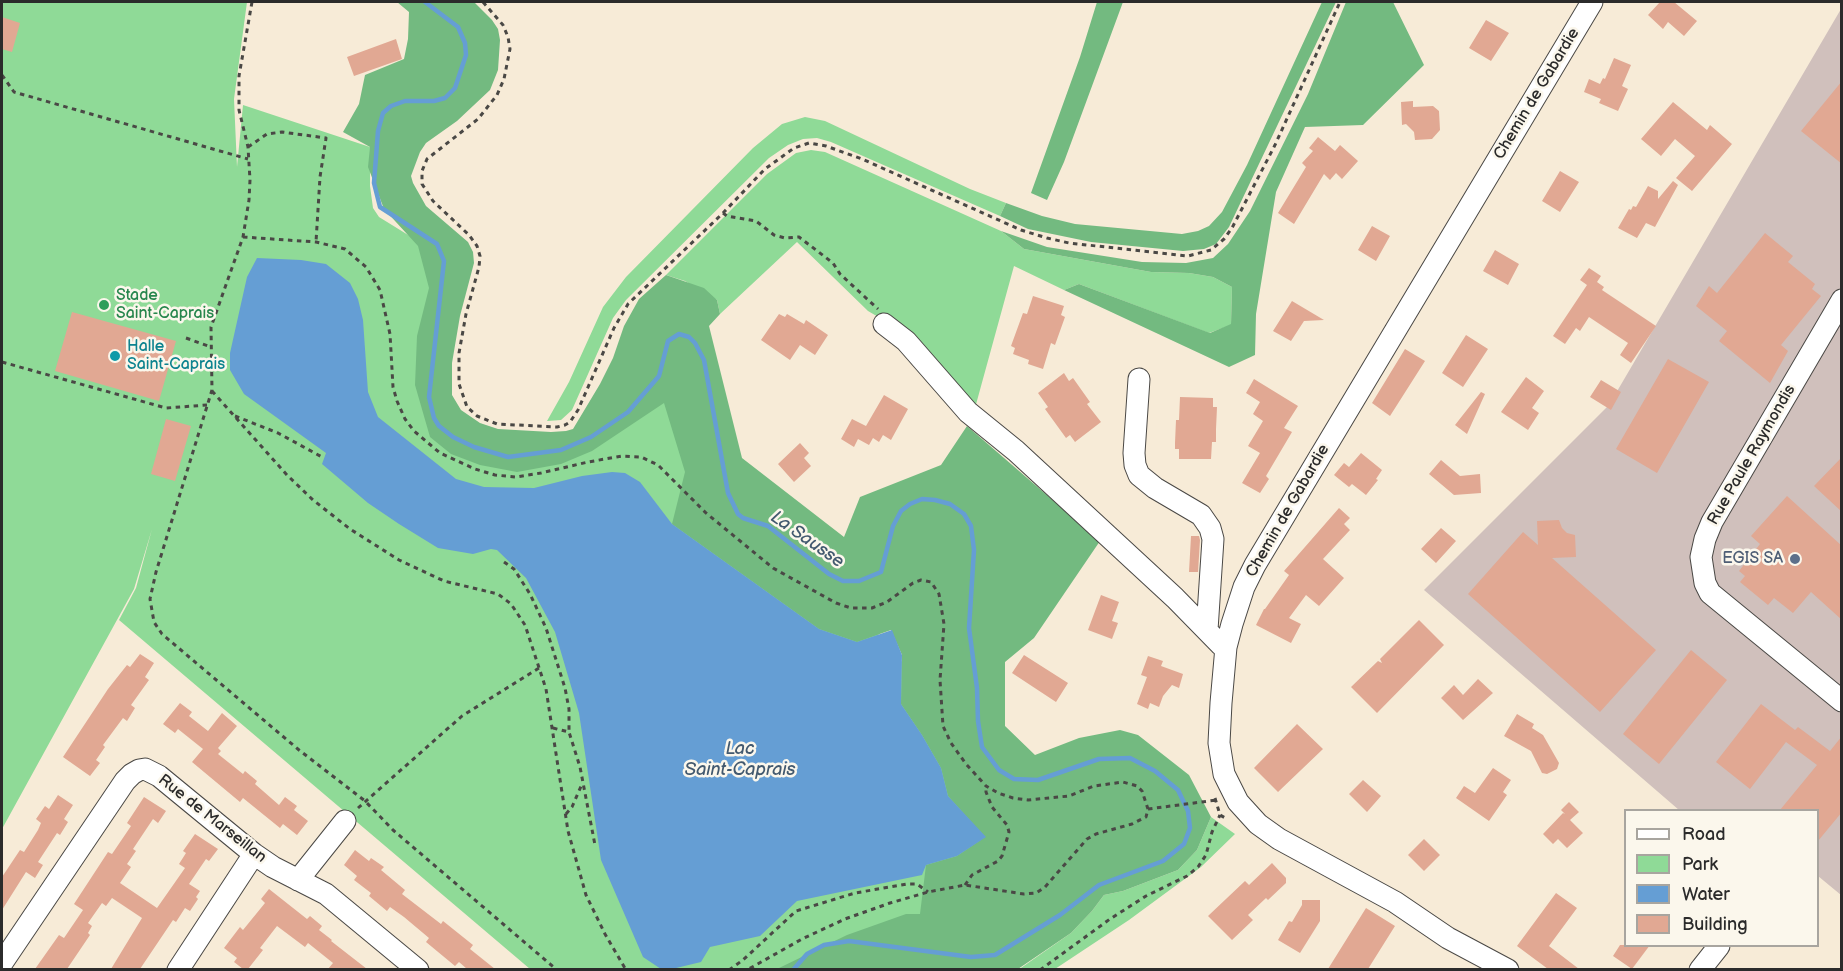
<!DOCTYPE html>
<html>
<head>
<meta charset="utf-8">
<style>
	body { margin:0 }
	#map { position:relative; width:1843px; height:971px; overflow:hidden; background:#f7ebd7; font-family:"Balsamiq Sans",sans-serif }
	canvas { display:block }
	.frame { position:absolute; inset:0; border:3px solid #2b2b2b; pointer-events:none }
	.legend { position:absolute; left:1624px; top:809px; width:195px; height:138px; box-sizing:border-box; background:#fbf7ec; border:2px solid #a8a59f; margin:0; padding:8px 10px; list-style:none; font-size:18px; color:#2b2b2b }
	.legend li { display:flex; align-items:center; gap:12px; height:30px }
	.legend b { width:30px; border:2px solid #a8a59f }
</style>
</head>
<body>
<div id="map">
<canvas width="1843" height="971"></canvas>
<div class="frame"></div>
<ul class="legend">
<li><b style="height:8px;background:#fff"></b>Road</li>
<li><b style="height:16px;background:#8fda97"></b>Park</li>
<li><b style="height:16px;background:#659ed4"></b>Water</li>
<li><b style="height:16px;background:#e1a893"></b>Building</li>
</ul>
</div>
<script>
const c = document.querySelector('canvas').getContext('2d');
c.lineJoin = 'round';
function fill(path, color) { c.fillStyle = color; c.fill(path, 'evenodd'); }
const shape = rows => new Path2D(rows.map(r => 'M' + r).join(''));
function trace(path, color, width, dash) { c.strokeStyle = color; c.lineWidth = width; c.lineCap = dash ? 'butt' : 'round'; c.setLineDash(dash || []); c.stroke(path); }
function write(font, color, halo, rows, align = 'center') {
  c.font = font + ' "Balsamiq Sans",sans-serif'; c.lineWidth = 5; c.setLineDash([]); c.textBaseline = 'middle'; c.strokeStyle = halo; c.fillStyle = color; for (const [text, x, y, turn = 0] of rows) {
    c.save(); c.translate(x, y); c.rotate((+turn || 0) * Math.PI / 180); c.textAlign = isNaN(turn) ? turn : align; if (halo) c.strokeText(text, 0, 0); c.fillText(text, 0, 0); c.restore();
  }
}
fill(shape([
	[1841,9,1841,895,1818,876,1818,810,1679,810,1424,590,1609,405]
]), '#d0c0bc');
fill(shape([
	[2,2,247,2,234,99,237,167,243,105,370,147,370,186,373,208,379,217,413,238,435,264,421,405,514,463,663,385,710,436,971,743,1180,818,809,969,530,969,119,620,136,588,152,529,134,589,2,829],
	[805,117,825,121,970,189,1006,203,1000,216,831,142,817,138,803,139,788,145,769,158,626,300,613,318,572,410,561,420,547,421,569,382,603,307,626,277,753,148,782,124],
	[811,150,825,152,1001,231,1024,249,1151,272,1189,273,1213,277,1232,287,1231,325,1209,333,1079,284,1064,290,1014,266,975,408,904,332,868,311,797,242,720,314,717,300,685,281,666,275,767,174,796,153],
	[1211,817,1235,834,1201,867,1129,920,1055,969,1018,970,1071,933,1092,911,1104,895,1123,891,1178,870,1197,850]
]), '#8fda97');
fill(shape([
	[397,2,474,2,492,20,498,29,500,40,498,70,490,90,457,121,426,143,420,152,411,176,413,183,426,206,468,242,473,252,474,263,460,316,452,363,452,395,461,410,480,423,498,429,551,432,566,431,573,429,600,384,613,358,624,326,639,299,666,275,704,288,717,300,720,314,709,326,742,458,844,537,860,497,941,465,967,426,1100,541,1034,638,1005,662,1005,726,1035,755,1079,738,1120,730,1138,735,1189,775,1211,817,1197,850,1178,870,1123,891,1104,895,1092,911,1071,933,1018,969,777,969,847,935,906,914,920,914,926,865,957,856,985,837,948,796,941,768,922,735,901,704,902,655,891,630,857,642,819,629,672,524,685,472,664,403,592,451,561,464,517,472,480,465,451,454,430,437,415,385,417,336,429,288,418,246,384,209,368,167,370,147,343,132,359,104,365,75,404,59,408,39,409,12],
	[1097,2,1123,2,1064,162,1047,200,1031,193,1080,57],
	[1322,2,1336,2,1229,227,1216,244,1204,249,1183,251,1091,242,1028,229,1000,216,1006,203,1042,216,1075,224,1182,234,1198,231,1209,226,1222,212,1247,165],
	[1346,2,1393,2,1424,65,1363,125,1305,127,1276,192,1256,314,1255,355,1229,367,1064,290,1079,284,1210,333,1231,324,1232,287,1213,277,1189,273,1151,272,1024,249,1001,231,1047,247,1142,262,1186,263,1213,258,1228,244,1250,211,1308,94]
]), '#73ba80');
fill(shape([
	[257,258,301,260,326,264,350,283,358,299,363,320,368,392,378,417,456,479,484,487,534,488,582,476,612,472,625,473,640,482,672,524,819,629,857,642,892,630,902,655,901,704,922,735,941,768,948,796,986,837,957,856,926,865,922,875,797,901,760,936,710,947,701,962,672,969,661,969,643,957,601,860,579,713,555,632,526,578,497,550,491,549,473,554,438,548,399,524,368,503,322,464,326,453,244,394,230,370,230,353,247,277]
]), '#659ed4');
trace(shape([
	[425,2,458,27,465,43,466,55,455,88,445,98,434,101,405,101,391,106,383,113,378,131,374,183,380,207,437,244,444,261,429,397,434,418,439,426,453,437,474,447,508,457,561,450,591,437,628,412,659,376,668,341,679,334,689,337,695,343,704,360,728,493,738,514,743,518,768,526,829,574,843,581,859,581,881,572,893,526,901,511,910,504,922,499,935,500,950,504,964,514,971,526,974,550,969,628,977,688,978,721,982,747,999,770,1014,779,1038,780,1099,759,1130,758,1155,771,1178,790,1188,811,1190,828,1184,844,1163,861,1099,885,1060,915,995,955,971,957,849,941,824,945,807,954,793,970]
]), '#659ed4', 4.5);
fill(shape([
	[1660,2,1674,2,1697,21,1684,36,1668,22,1663,29,1648,15],
	[2,17,20,23,12,52,2,49],
	[1486,20,1509,33,1491,61,1469,48],
	[396,39,402,59,354,76,347,57],
	[1614,58,1631,65,1622,86,1628,89,1618,111,1599,103,1601,99,1584,92,1589,79,1600,84,1603,78,1605,79],
	[1842,81,1842,164,1801,131],
	[1413,101,1413,107,1433,106,1439,111,1440,130,1432,139,1415,140,1414,132,1406,124,1402,125,1401,102],
	[1673,102,1707,130,1710,125,1732,144,1692,191,1676,178,1695,156,1675,139,1661,156,1641,139],
	[1318,137,1335,151,1340,145,1358,161,1342,179,1336,173,1330,180,1324,174,1294,224,1278,213,1306,167,1302,163,1313,151,1309,148],
	[1560,171,1579,182,1560,212,1542,201],
	[1673,181,1678,185,1655,227,1646,223,1637,238,1618,228,1629,209,1631,210,1633,206,1636,207,1648,186,1658,191,1658,199],
	[1372,226,1390,236,1376,261,1358,250],
	[1765,233,1793,256,1788,262,1815,284,1812,289,1821,296,1781,345,1788,351,1770,383,1719,341,1727,331,1696,306,1709,286,1717,293],
	[1495,250,1519,264,1508,285,1483,271],
	[1589,268,1601,276,1597,282,1604,287,1602,290,1656,326,1631,363,1620,355,1628,343,1589,317,1580,331,1576,328,1565,344,1553,336,1587,285,1580,280],
	[1033,296,1064,306,1061,315,1065,317,1055,345,1051,343,1043,369,1028,364,1029,360,1013,354,1015,348,1011,346,1023,313,1027,314],
	[1292,301,1324,320,1304,321,1291,341,1273,331],
	[72,312,176,341,159,401,55,371],
	[779,314,785,317,787,314,804,324,806,320,828,335,815,355,800,345,790,360,761,340],
	[1466,335,1488,349,1463,387,1442,373],
	[1405,349,1425,361,1390,416,1372,403],
	[1668,359,1709,382,1657,473,1616,449],
	[1064,373,1069,381,1073,378,1090,402,1087,404,1101,422,1075,442,1070,435,1066,438,1045,409,1048,407,1038,393],
	[1526,377,1544,391,1532,408,1539,413,1528,430,1501,412],
	[1254,379,1298,406,1284,428,1292,432,1266,476,1269,479,1260,493,1242,483,1260,453,1248,446,1263,421,1253,414,1260,402,1246,393],
	[1601,380,1621,392,1611,410,1590,397],
	[1481,392,1485,394,1467,434,1455,425],
	[884,395,908,409,891,440,883,435,879,442,873,438,869,445,858,439,854,447,841,439,852,419,866,426],
	[1180,397,1213,398,1213,407,1217,407,1216,429,1216,442,1212,442,1211,459,1179,459,1179,449,1175,449,1175,443,1176,420,1179,420],
	[166,419,191,426,175,481,151,474],
	[800,443,809,453,804,458,811,466,794,482,778,464],
	[1361,453,1382,470,1376,479,1378,480,1366,495,1352,484,1349,487,1334,475,1344,463,1349,467],
	[1842,457,1842,512,1814,486],
	[1441,460,1460,476,1480,474,1481,493,1454,495,1429,474],
	[1787,496,1842,546,1842,620,1811,592,1793,613,1774,598,1768,605,1740,582,1745,576,1739,571,1760,544,1751,536],
	[1339,508,1350,518,1344,524,1350,530,1323,559,1344,578,1319,606,1306,595,1289,618,1301,624,1291,643,1256,625,1264,609,1265,609,1289,575,1284,571],
	[1559,520,1562,528,1567,533,1575,535,1576,557,1552,558,1656,650,1600,712,1468,594,1523,532,1538,545,1537,521],
	[1441,528,1456,541,1436,563,1421,549],
	[1191,536,1199,536,1200,540,1198,572,1189,572],
	[1101,595,1119,602,1112,621,1118,623,1112,639,1088,630],
	[1419,620,1444,645,1377,713,1351,687,1378,661,1382,663,1380,659],
	[1691,650,1727,680,1659,764,1623,734],
	[140,654,154,663,145,677,149,680,131,705,135,708,127,721,123,718,103,745,105,747,96,760,100,763,90,776,63,757,108,689,127,665,130,667],
	[1024,655,1068,683,1056,702,1012,673],
	[1148,656,1163,661,1161,666,1183,674,1179,688,1172,685,1163,696,1159,707,1150,703,1148,709,1137,704,1147,677,1141,675],
	[1478,679,1493,693,1463,720,1441,698,1454,685,1463,695],
	[180,703,192,712,189,716,208,731,222,713,237,726,218,748,221,751,218,754,243,774,245,771,257,781,255,784,279,805,285,797,297,806,294,810,308,821,297,835,283,824,280,828,243,798,240,802,192,762,203,749,178,729,175,733,163,724],
	[1761,704,1795,730,1798,727,1830,751,1842,736,1842,812,1818,841,1818,810,1780,810,1817,765,1786,742,1750,789,1716,762],
	[1517,714,1534,724,1532,728,1543,735,1559,763,1557,769,1547,774,1542,773,1531,751,1504,736],
	[1297,724,1323,749,1278,792,1254,768],
	[1493,768,1511,780,1503,792,1507,795,1489,821,1456,798,1464,786,1475,793],
	[1363,780,1381,796,1367,812,1349,794],
	[58,795,73,805,64,819,68,822,60,835,57,833,38,862,43,865,35,878,26,872,2,910,2,877,20,850,24,852,38,830,41,823,36,819,45,806,49,809],
	[144,797,166,811,158,823,153,819,133,849,136,851,127,864,131,867,120,883,157,908,185,868,179,864,186,853,183,851,195,834,218,849,209,861,206,859,189,884,200,891,196,897,198,899,190,911,185,908,176,922,173,920,140,969,111,969,142,918,112,898,106,906,102,903,88,923,92,926,88,933,90,935,67,969,35,969,59,935,64,938,83,910,74,904,108,852,112,854,131,826,127,823],
	[1569,802,1579,812,1570,820,1583,833,1567,848,1558,839,1553,844,1543,834,1563,813,1565,814,1561,810],
	[1424,839,1440,855,1424,871,1408,855],
	[355,850,369,861,371,858,384,867,381,870,405,890,402,894,441,924,443,921,473,945,470,949,495,969,467,969,459,962,455,966,426,942,429,938,404,917,390,907,387,911,369,896,371,893,354,880,357,876,344,865],
	[1272,863,1286,878,1286,883,1268,900,1266,898,1248,915,1253,920,1232,940,1208,916,1245,881,1249,885],
	[269,889,307,919,310,916,322,926,319,930,332,940,331,941,367,969,328,969,333,963,308,943,305,947,277,926,260,948,263,950,248,969,243,969,234,962,237,958,224,948,240,927,243,930,265,903,261,899],
	[1556,893,1577,908,1549,946,1579,969,1548,969,1517,946],
	[1302,900,1320,900,1320,921,1300,953,1278,940,1289,921,1292,922,1302,905],
	[1366,908,1395,926,1368,969,1328,969],
	[1620,945,1650,945,1632,969,1613,956]
]), '#e1a893');
const minor = shape([
	[1842,300,1712,522,1705,539,1701,557,1705,583,1710,593,1842,701],
	[884,324,906,341,968,412,1016,451,1175,598,1221,645,1226,647],
	[1139,379,1134,453,1135,465,1139,475,1155,488,1201,515,1210,528,1213,539,1207,630],
	[298,880,345,821],
	[2,963,125,781,132,774,139,770,145,769,159,776,254,854,273,867,326,894,418,970],
	[178,970,254,854],
	[1508,970,1448,938,1395,902,1279,839,1258,824,1238,802,1224,774,1219,743,1221,703,1226,647,1232,624,1244,587,1255,565,1592,2],
	[1700,970,1719,946]
]);
trace(minor, '#4a4845', 23);
trace(shape([
	[252,2,239,76,239,110,248,147,250,180,249,200,243,237,211,327,212,390,156,572,150,599,154,622,162,634,299,750,365,801,393,830,557,970],
	[483,2,503,25,508,37,510,49,504,79,497,95,478,119,427,159,422,171,422,184,433,201,469,235,477,246,480,256,479,267,466,314,459,353,459,384,467,407,477,416,497,424,557,427,565,425,570,422,578,410,614,328,628,304,723,213,765,169,794,148,809,143,826,146,862,159,1021,230,1047,238,1069,243,1188,256,1211,250,1224,239,1232,228,1275,145,1340,2],
	[2,75,14,92,248,159],
	[248,147,267,134,282,132,326,138,320,177,316,242],
	[723,213,727,216,756,221,774,235,785,238,799,237,833,263,840,274,878,309],
	[243,237,316,242,345,249,366,267,380,290,390,334,393,387,397,401,405,419,414,431,440,453,475,469,495,475,516,477,541,473,588,462,622,456,641,457,658,465,706,513,773,568,836,603,851,608,872,608,887,602,913,583,921,580,931,582,939,594,944,624,940,680,943,726,951,743,966,764,986,786,998,793,1013,798,1028,800,1069,796,1094,786,1123,782,1137,786,1142,791,1148,809,1146,817,1132,824,1096,834,1087,839,1045,887,1036,893,1024,894,965,885,928,892,890,903,845,919,802,939,747,970],
	[186,338,211,347],
	[2,362,166,408,207,405],
	[212,391,287,475,313,500,350,529,399,560,444,581,498,594,511,604,525,625,546,689,568,831,586,895,605,934,626,970],
	[235,416,278,433,322,457],
	[504,562,514,569,530,594,546,628,565,688,569,709,569,732],
	[553,728,569,732,580,767,595,845],
	[1215,798,1220,815,1227,819],
	[358,808,462,716,539,668],
	[1148,809,1217,800],
	[566,814,572,807,582,784],
	[965,885,972,875,998,861,1002,856,1009,832,1007,825,992,807,986,792,986,786],
	[729,970,743,960,796,911,855,893,907,884,917,884,928,892],
	[1040,970,1110,919,1146,896,1187,876,1198,867,1206,855,1212,832,1220,815]
]), '#4a4845', 3, [4.5, 4.5]);
trace(minor, '#fff', 21);
for (const [x, y, r, color] of [
	[104,305,6,"#2e9e5b"],
	[115,356,6,"#0f9aa8"],
	[1795,559,6,"#5c6f8a"]
]) { const dot = new Path2D(); dot.arc(x, y, r, 0, 2 * Math.PI); c.fillStyle = color; c.fill(dot); trace(dot, '#fbf7ec', 2); }
write('16px', '#2b2b2b', '#fbf7ec', [
	["Chemin de Gabardie",1537,94,-59],
	["Rue Paule Raymondis",1752,455,-60],
	["Chemin de Gabardie",1288,511,-60],
	["Rue de Marseillan",212,819,38]
]);
write('16px', '#27864d', '#fbf7ec', [
	["Stade",116,296],
	["Saint-Caprais",116,314]
], 'left');
write('16px', '#0d838f', '#fbf7ec', [
	["Halle",127,347],
	["Saint-Caprais",127,365]
], 'left');
write('16px', '#4e5e75', '#fbf7ec', [
	["EGIS SA",1783,559]
], 'right');
write('italic 18px', '#42596f', '#fbf7ec', [
	["La Sausse",807,540,35],
	["Lac",740,749],
	["Saint-Caprais",740,770]
]);
</script>
</body>
</html>
